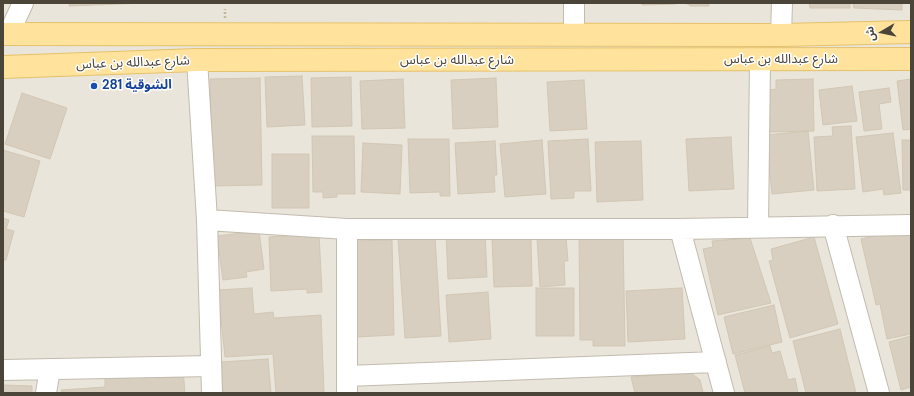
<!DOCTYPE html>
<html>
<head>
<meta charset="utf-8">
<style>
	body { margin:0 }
	#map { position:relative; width:914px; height:396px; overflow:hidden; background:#f6f3ec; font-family:"DM Sans","Noto Sans Arabic",sans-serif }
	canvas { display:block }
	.frame { position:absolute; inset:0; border:4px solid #4b4439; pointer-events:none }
	.north { position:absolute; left:862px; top:12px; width:40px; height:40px; -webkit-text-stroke:3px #fff; paint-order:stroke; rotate:261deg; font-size:11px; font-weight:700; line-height:16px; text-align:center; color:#4b4439 }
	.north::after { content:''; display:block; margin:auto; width:14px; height:18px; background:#4b4439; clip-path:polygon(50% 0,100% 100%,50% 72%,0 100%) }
</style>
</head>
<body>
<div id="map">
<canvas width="914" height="396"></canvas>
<div class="frame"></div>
<div class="north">ش</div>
</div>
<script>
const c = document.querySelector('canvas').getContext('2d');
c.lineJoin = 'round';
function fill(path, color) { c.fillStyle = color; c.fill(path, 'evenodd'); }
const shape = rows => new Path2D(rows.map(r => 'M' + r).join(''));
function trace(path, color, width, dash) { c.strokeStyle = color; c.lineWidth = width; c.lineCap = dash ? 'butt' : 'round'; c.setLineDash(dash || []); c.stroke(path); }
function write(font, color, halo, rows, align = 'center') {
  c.font = font + ' "DM Sans","Noto Sans Arabic",sans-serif'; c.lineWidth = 3; c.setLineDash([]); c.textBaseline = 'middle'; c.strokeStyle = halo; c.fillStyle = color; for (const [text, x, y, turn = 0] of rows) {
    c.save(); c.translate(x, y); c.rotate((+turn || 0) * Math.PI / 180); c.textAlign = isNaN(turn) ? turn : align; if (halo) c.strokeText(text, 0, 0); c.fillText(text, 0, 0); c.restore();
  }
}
fill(shape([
	[3,3,911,3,911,393,3,393]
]), '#eae5da');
const building = shape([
	[70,3,145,3,69,6,70,3],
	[642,3,676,3,676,4,642,5,642,3],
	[680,3,709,3,709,6,690,6,688,4,680,3],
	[809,3,850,3,850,8,810,8,809,3],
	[853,3,902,3,902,10,854,8,853,3],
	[302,76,305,125,267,127,265,77,302,76],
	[351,77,352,126,312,127,311,78,351,77],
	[260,78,262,185,213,186,210,79,260,78],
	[496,78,498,127,453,129,451,80,496,78],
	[403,79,405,128,362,129,360,81,403,79],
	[813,79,814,131,770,132,769,90,776,89,776,80,813,79],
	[911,79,911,129,903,130,897,81,911,79],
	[584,80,587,129,550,131,547,82,584,80],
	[852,86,857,121,823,125,819,90,852,86],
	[889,88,891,102,879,104,882,129,864,131,859,92,889,88],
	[22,93,67,108,50,159,5,144,22,93],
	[851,126,855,189,817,191,814,137,833,136,832,127,851,126],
	[808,131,814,190,772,194,766,135,808,131],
	[893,133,901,193,884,195,883,189,863,192,856,137,893,133],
	[312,136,354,136,355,194,337,194,337,197,323,198,323,192,313,192,312,136],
	[731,137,734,189,689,191,686,139,731,137],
	[408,139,449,139,450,196,440,196,440,192,410,193,408,139],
	[588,139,591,191,574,191,574,198,551,199,548,141,588,139],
	[542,140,546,194,505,197,500,144,542,140],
	[902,140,911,140,911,190,903,190,902,140],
	[495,141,497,175,494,175,495,192,458,194,455,143,495,141],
	[641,141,643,200,597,202,595,142,641,141],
	[363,143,402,145,400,194,361,192,363,143],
	[3,150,40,161,24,217,3,211,3,150],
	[272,154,309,154,309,208,272,208,272,154],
	[3,218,9,220,6,229,14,231,6,260,3,260,3,218],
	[909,228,911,236,911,334,887,339,880,304,876,305,861,239,909,228],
	[259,231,264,269,246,272,247,277,223,280,217,236,259,231],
	[485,231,487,277,448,279,446,233,485,231],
	[623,233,625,346,593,346,593,340,580,340,579,234,623,233],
	[319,234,322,292,307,293,307,289,271,291,269,237,319,234],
	[435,236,441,336,405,338,398,239,435,236],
	[531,237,532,286,494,287,492,238,531,237],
	[566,237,568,261,564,261,565,285,540,287,537,239,566,237],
	[814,237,838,324,790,338,769,261,773,260,771,249,814,237],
	[750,238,771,303,718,315,703,249,713,247,712,241,750,238],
	[392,240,394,335,357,337,353,241,392,240],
	[252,288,254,314,273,312,274,318,321,315,324,393,276,393,273,354,225,357,218,290,252,288],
	[536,288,574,288,574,336,536,336,536,288],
	[682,288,685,339,628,342,626,291,682,288],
	[488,292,491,339,449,342,446,295,488,292],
	[774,305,782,342,733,354,724,317,774,305],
	[840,329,856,393,806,393,793,341,840,329],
	[911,336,911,387,901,390,889,342,911,336],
	[770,346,772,353,780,351,788,380,795,378,798,393,745,393,735,355,770,346],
	[268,359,271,393,223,393,221,362,268,359],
	[183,370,185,393,62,393,61,390,105,387,105,374,183,370],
	[690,372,700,380,703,393,635,393,631,377,690,372],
	[3,385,32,386,32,393,3,393,3,385]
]);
fill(building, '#d8cfc1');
trace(building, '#d3c7b4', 1);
const minor = shape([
	[574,3,574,35],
	[9,33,23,3],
	[781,35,782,3],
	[197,60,207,220,212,393],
	[207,220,347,229,680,229,911,225],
	[833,225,879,393],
	[758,227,760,61],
	[347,229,347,393],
	[680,229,724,393],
	[3,370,211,366],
	[347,376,716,362],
	[46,393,50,369]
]);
const major = shape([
	[3,34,781,35,911,32],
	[3,67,197,60,911,59]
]);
trace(minor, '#c2bbae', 22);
trace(major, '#e6c16a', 24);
trace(shape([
	[225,18,225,9],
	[94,80,94,86]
]), '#c4b79f', 2.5, [2, 2]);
trace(minor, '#fff', 20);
trace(major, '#ffe39c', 22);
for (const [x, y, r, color] of [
	[94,86,4,"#1a4fb4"]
]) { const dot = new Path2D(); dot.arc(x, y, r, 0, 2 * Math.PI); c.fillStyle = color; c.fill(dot); trace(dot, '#fff', 1.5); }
write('13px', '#4b4439', '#fff', [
	["شارع عبدالله بن عباس",781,60],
	["شارع عبدالله بن عباس",457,61],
	["شارع عبدالله بن عباس",133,63,-2]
]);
write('bold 13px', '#164399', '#fff', [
	["الشوقية 281",102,86]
], 'left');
</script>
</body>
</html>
